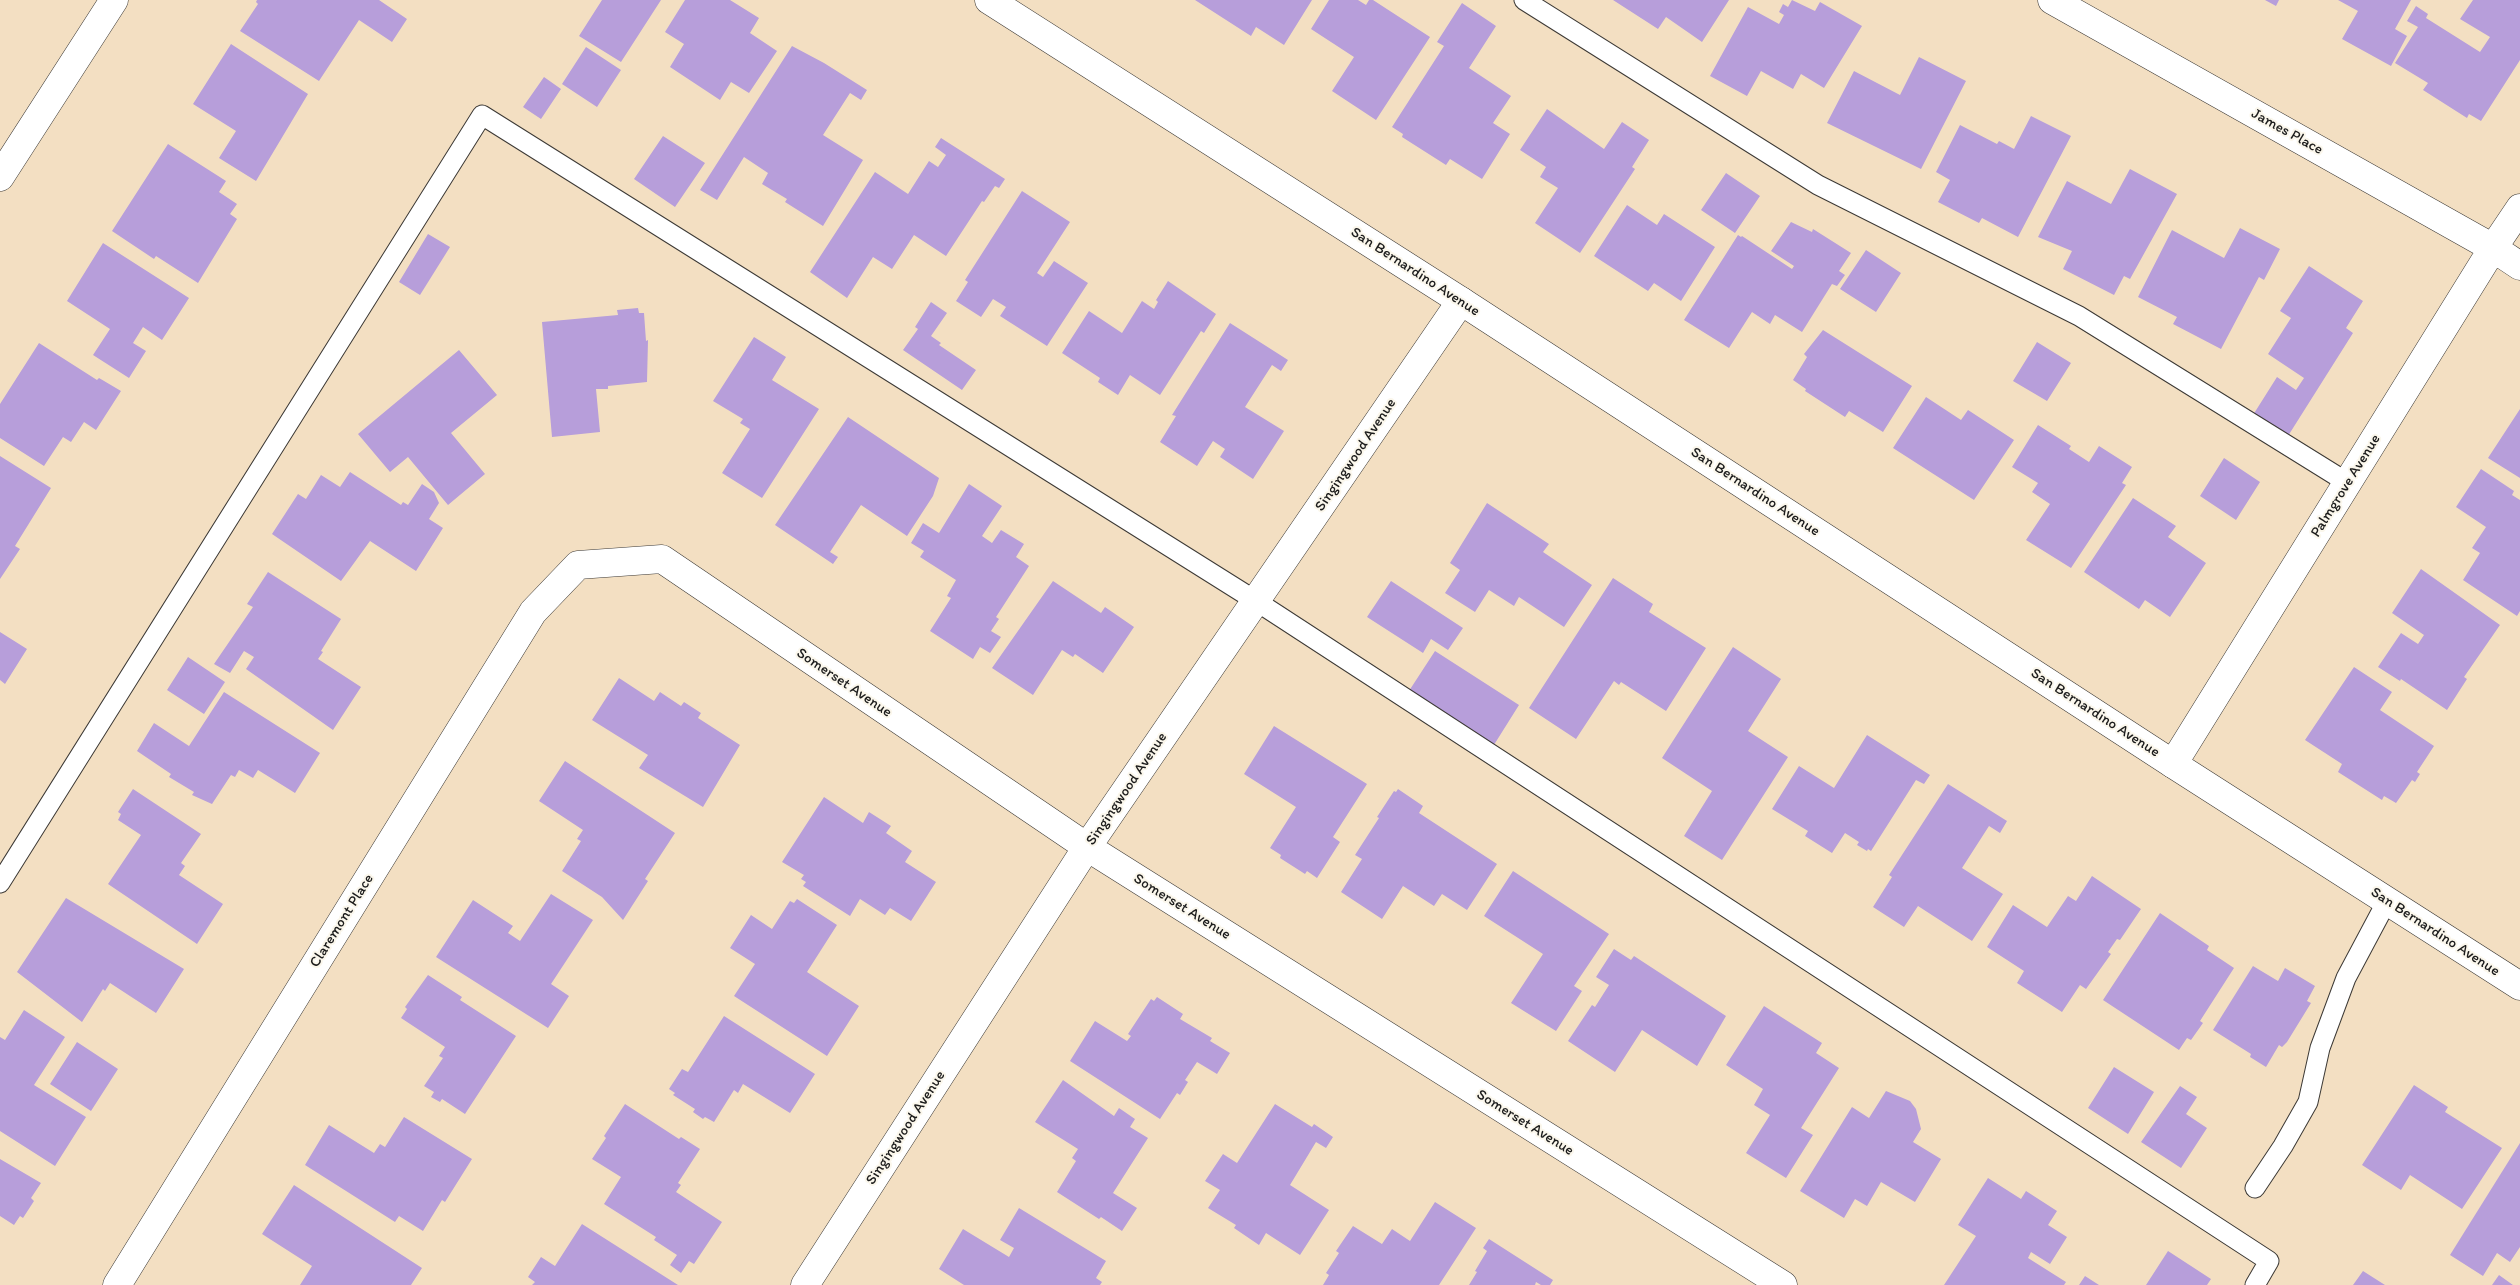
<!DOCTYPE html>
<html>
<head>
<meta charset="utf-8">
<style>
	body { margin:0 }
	canvas { display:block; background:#f3dfc2 }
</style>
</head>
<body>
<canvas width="2520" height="1285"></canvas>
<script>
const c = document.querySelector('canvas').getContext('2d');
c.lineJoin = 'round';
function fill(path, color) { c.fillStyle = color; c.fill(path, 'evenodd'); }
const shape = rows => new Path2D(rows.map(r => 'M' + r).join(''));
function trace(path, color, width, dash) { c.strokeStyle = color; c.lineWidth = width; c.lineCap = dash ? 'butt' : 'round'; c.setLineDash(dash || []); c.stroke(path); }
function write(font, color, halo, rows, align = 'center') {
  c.font = font + ' Itim,sans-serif'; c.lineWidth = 4; c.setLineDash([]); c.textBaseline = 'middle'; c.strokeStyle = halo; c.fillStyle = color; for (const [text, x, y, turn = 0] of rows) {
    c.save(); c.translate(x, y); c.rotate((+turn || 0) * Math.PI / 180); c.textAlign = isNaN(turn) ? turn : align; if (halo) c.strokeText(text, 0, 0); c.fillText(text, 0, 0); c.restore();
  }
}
fill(shape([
	[257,0,379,0,407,19,392,42,359,20,319,81,240,31,258,4,256,2],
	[602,0,661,0,621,62,579,36],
	[685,0,730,0,759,18,750,33,777,51,749,93,731,82,720,100,670,67,684,44,665,32],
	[1195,0,1312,0,1284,45,1256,27,1251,36],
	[1329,0,1358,0,1366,5,1369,0,1373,0,1430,37,1376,120,1332,91,1354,57,1311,29],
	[1613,0,1729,0,1702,42,1666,17,1658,29],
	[1792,0,1815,11,1820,2,1862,26,1824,88,1801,74,1793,89,1761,71,1747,96,1710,76,1748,7,1779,24,1784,15,1779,12,1783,4,1788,7],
	[2265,0,2279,0,2276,6],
	[2338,0,2411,0,2395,29,2407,36,2391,66,2342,39,2358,11],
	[2473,0,2520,0,2520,60,2481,121,2469,114,2467,118,2423,90,2428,83,2395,63,2418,27,2407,21,2416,6,2428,14,2426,18,2480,52,2490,37,2460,19],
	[1462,3,1496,26,1469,68,1511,96,1493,123,1510,134,1482,179,1450,159,1446,165,1402,137,1403,134,1392,127,1444,46,1437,42],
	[231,44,308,94,256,181,219,158,236,131,193,104],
	[792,46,824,63,867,90,861,100,850,93,823,135,863,160,823,226,785,202,787,199,762,184,768,173,744,157,717,200,700,190],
	[586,47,621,70,597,107,562,84],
	[1919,57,1966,81,1921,169,1827,123,1854,71,1900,95],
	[544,77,561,89,541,119,523,107],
	[1547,109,1604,149,1622,122,1649,140,1632,167,1635,169,1580,253,1535,223,1558,188,1540,177,1546,167,1520,150],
	[2031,116,2071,136,2018,237,1982,218,1979,223,1938,202,1950,180,1936,172,1960,125,1997,144,1999,141,2014,149],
	[663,136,705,163,675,207,634,179],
	[941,138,1005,179,999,188,995,186,984,202,982,201,946,256,914,235,892,269,873,257,847,298,810,272,875,172,908,194,929,161,938,167,946,155,935,147],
	[168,144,226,181,219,192,237,204,230,214,237,219,198,283,156,256,154,259,112,231],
	[2130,169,2177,194,2130,279,2124,276,2114,295,2063,269,2072,251,2038,237,2067,181,2111,204],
	[1726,173,1760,196,1735,233,1701,210],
	[1022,191,1070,222,1037,273,1043,277,1054,261,1088,283,1047,346,1000,316,1006,307,993,299,981,317,956,301,968,282,965,280],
	[1627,205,1657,225,1664,214,1715,247,1681,301,1654,283,1648,291,1594,256],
	[1791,222,1812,232,1813,229,1851,253,1839,271,1845,275,1837,286,1832,284,1802,332,1775,315,1770,324,1752,312,1729,348,1684,320,1738,235,1741,237,1742,236,1792,269,1794,266,1771,251],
	[2240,228,2280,249,2264,280,2259,277,2221,349,2173,324,2177,317,2138,297,2172,230,2224,258],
	[428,234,450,247,420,295,399,282],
	[103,243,189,298,162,340,143,327,133,343,146,351,129,378,93,355,110,329,67,301],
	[1866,250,1901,273,1876,312,1840,289],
	[2309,266,2363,301,2346,328,2353,333,2288,436,2253,415,2277,377,2296,390,2304,378,2268,354,2291,318,2280,311],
	[1168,281,1216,314,1204,333,1201,331,1160,395,1130,375,1118,395,1098,382,1100,378,1062,353,1089,311,1122,333,1142,301,1154,309,1158,302,1156,300],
	[931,302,947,313,931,336,941,343,939,345,976,370,962,390,903,350,918,329,915,327],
	[638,308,639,313,644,313,646,341,648,340,647,382,608,386,608,389,596,389,600,432,552,437,542,322,618,315,617,310],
	[1230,323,1288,360,1281,371,1272,365,1245,407,1284,431,1253,479,1220,457,1225,449,1213,441,1197,466,1160,442,1176,416,1172,415],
	[1823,330,1912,386,1883,432,1849,411,1845,417,1805,391,1806,389,1793,380,1807,357,1804,354],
	[754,337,786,357,772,380,819,409,762,498,722,473,750,429,740,423,743,419,713,401],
	[2037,342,2071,363,2047,401,2013,381],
	[39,343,97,380,99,378,121,391,96,430,84,422,71,442,63,437,44,466,0,438,0,404],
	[459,350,497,395,451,433,485,474,448,505,408,457,390,472,358,434],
	[1926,397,1961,420,1968,410,2014,440,1974,500,1893,448],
	[2520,409,2520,478,2488,458],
	[848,417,939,478,933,496,907,536,861,505,830,552,838,557,833,564,775,525],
	[2038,425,2071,446,2069,449,2089,462,2099,446,2132,467,2122,483,2126,485,2071,568,2026,540,2050,504,2032,492,2038,483,2012,467],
	[0,456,51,488,15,546,20,549,0,579],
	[2224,458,2260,482,2236,520,2200,496],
	[2481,469,2514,491,2512,495,2520,500,2520,611,2517,616,2463,580,2480,553,2472,548,2486,527,2456,507],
	[350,472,401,505,403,502,408,505,422,484,434,492,439,503,429,519,443,528,416,571,370,541,341,581,272,534,298,494,306,499,321,475,340,487],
	[969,484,1002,506,982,536,992,543,1001,530,1024,544,1016,557,1029,566,996,617,999,619,991,631,1001,637,990,653,980,647,973,659,930,631,951,598,947,596,956,580,920,557,924,551,911,543,923,523,939,533],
	[2133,498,2176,526,2168,537,2206,563,2170,617,2145,600,2139,609,2084,572],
	[1487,503,1549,544,1543,552,1592,585,1564,627,1519,597,1514,606,1489,590,1475,612,1445,593,1460,570,1450,563],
	[2421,569,2500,625,2464,677,2467,679,2447,710,2401,679,2400,681,2378,667,2401,633,2418,644,2424,635,2392,613],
	[268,572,341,619,321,651,323,652,318,659,361,687,333,730,246,669,254,657,244,651,230,673,214,664,253,607,247,604],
	[1613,578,1653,604,1649,612,1706,648,1666,711,1621,682,1619,685,1614,681,1576,739,1529,708],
	[1053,581,1101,613,1105,607,1134,627,1103,673,1075,654,1073,657,1062,650,1033,695,992,668],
	[1391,581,1463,628,1448,650,1431,639,1423,653,1367,617],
	[0,632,27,649,5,684,0,680],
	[1733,647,1781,679,1748,731,1788,757,1722,860,1684,836,1712,791,1662,758],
	[1435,651,1519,705,1492,748,1407,694],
	[188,657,225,682,204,714,167,690],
	[2354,667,2392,692,2380,710,2434,746,2417,772,2420,774,2415,782,2412,780,2396,803,2384,796,2382,800,2338,772,2342,764,2305,740],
	[619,678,654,701,660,692,681,706,684,702,701,713,698,718,740,745,703,807,639,768,648,755,592,720],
	[224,692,320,753,295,793,258,770,253,778,239,770,235,777,231,775,212,804,192,795,194,792,169,777,171,774,137,751,154,723,189,746],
	[1274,726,1367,784,1333,837,1340,842,1317,878,1307,871,1305,874,1280,858,1281,855,1270,848,1296,807,1244,774],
	[1867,735,1930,775,1924,784,1916,780,1871,851,1868,849,1867,851,1857,845,1859,842,1845,833,1832,853,1805,836,1808,831,1772,809,1799,766,1834,788],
	[565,761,675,833,645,879,648,881,623,920,602,897,562,871,581,841,577,839,583,830,539,801],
	[1948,784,2007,821,2000,833,1989,826,1962,868,2003,894,1972,941,1918,906,1904,927,1873,907,1892,877,1889,875],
	[133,789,201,834,181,863,185,866,179,875,223,904,197,944,108,884,141,835,118,820,121,814,118,812],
	[1398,789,1423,806,1419,813,1497,864,1467,910,1442,894,1434,906,1403,886,1382,919,1341,892,1362,859,1355,855,1379,818,1377,817,1394,791,1396,792],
	[824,797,863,823,869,812,891,826,886,833,912,851,905,862,936,882,911,921,890,908,885,915,860,899,850,916,803,886,806,882,801,879,804,875,782,862],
	[1513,871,1609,934,1574,986,1582,991,1556,1031,1511,1003,1543,954,1484,916],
	[2092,876,2141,909,2120,940,2117,939,2108,952,2111,954,2086,989,2080,985,2062,1012,2017,983,2024,971,1987,947,2013,905,2047,927,2068,896,2076,901],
	[551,894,593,920,551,984,569,996,548,1028,436,957,473,900,513,926,508,933,520,941],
	[66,898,184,969,156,1013,110,983,105,991,103,989,82,1022,17,972],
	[797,899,837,925,807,972,859,1006,827,1056,734,996,755,964,730,948,751,915,772,929,790,901,794,903],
	[2160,913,2209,946,2207,950,2234,968,2200,1021,2203,1023,2191,1040,2187,1038,2179,1050,2103,1000],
	[1614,949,1631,960,1634,956,1726,1016,1697,1066,1642,1030,1615,1072,1568,1041,1592,1005,1595,1007,1609,985,1596,977],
	[2253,966,2278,981,2285,968,2315,986,2307,1001,2311,1003,2287,1042,2282,1047,2279,1045,2266,1067,2250,1057,2251,1054,2213,1030],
	[428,975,462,997,460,1000,516,1036,465,1114,442,1099,440,1102,431,1097,434,1092,424,1086,443,1058,439,1056,445,1047,401,1018,407,1009,405,1007],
	[1157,997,1183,1014,1180,1019,1212,1038,1210,1041,1230,1053,1217,1074,1197,1062,1185,1080,1188,1082,1180,1095,1177,1093,1160,1119,1070,1061,1095,1021,1127,1041,1131,1036,1128,1034,1151,999,1154,1001],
	[1764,1006,1822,1043,1816,1053,1839,1068,1801,1128,1813,1135,1786,1178,1746,1153,1770,1115,1754,1105,1763,1089,1726,1065],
	[24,1010,65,1037,34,1085,86,1117,55,1166,0,1131,0,1037,5,1040],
	[724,1016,815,1074,790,1113,743,1084,738,1093,734,1090,714,1122,705,1117,703,1119,693,1112,695,1109,673,1095,675,1093,669,1089,682,1069,688,1072],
	[77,1042,118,1069,91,1111,50,1084],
	[2114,1067,2154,1092,2128,1134,2088,1108],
	[1063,1080,1114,1116,1119,1108,1135,1119,1130,1127,1148,1138,1113,1193,1137,1208,1122,1231,1101,1217,1099,1219,1057,1192,1076,1161,1072,1158,1078,1149,1035,1122],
	[2414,1085,2448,1107,2445,1112,2502,1148,2462,1209,2410,1175,2401,1190,2362,1165],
	[2180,1086,2197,1097,2186,1114,2207,1128,2181,1168,2141,1142],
	[1886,1091,1910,1101,1916,1109,1921,1129,1913,1142,1941,1159,1915,1202,1881,1182,1867,1206,1855,1199,1844,1218,1800,1191,1852,1107,1869,1118],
	[625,1104,679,1139,681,1137,700,1149,678,1183,681,1185,676,1192,722,1222,694,1264,689,1261,681,1273,670,1265,677,1255,654,1240,656,1237,604,1204,621,1177,592,1159,606,1138,604,1136],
	[1275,1104,1312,1127,1314,1124,1333,1137,1326,1148,1316,1142,1290,1185,1329,1210,1300,1255,1266,1233,1259,1245,1234,1228,1236,1225,1208,1208,1220,1190,1205,1181,1223,1154,1237,1163],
	[404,1117,472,1159,445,1202,442,1200,423,1231,399,1216,395,1222,305,1165,329,1125,374,1153,380,1144,385,1147],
	[2520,1143,2520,1247,2510,1262,2497,1253,2483,1276,2450,1255],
	[0,1159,41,1183,31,1198,34,1201,23,1218,20,1216,14,1225,0,1216],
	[1988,1178,2021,1199,2026,1191,2057,1211,2048,1225,2067,1237,2050,1264,2031,1252,2028,1258,2066,1282,2064,1285,1944,1285,1976,1236,1958,1225],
	[294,1185,422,1268,411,1285,300,1285,312,1266,262,1234],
	[1435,1202,1476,1228,1439,1285,1323,1285,1329,1275,1326,1273,1339,1253,1336,1251,1353,1226,1382,1244,1392,1229,1410,1241],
	[1019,1208,1106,1261,1096,1278,1102,1282,1100,1285,964,1285,939,1269,963,1229,1009,1257,1014,1248,1000,1240],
	[582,1224,678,1285,532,1285,535,1282,528,1277,541,1257,555,1266],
	[1489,1239,1553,1280,1550,1285,1541,1285,1536,1282,1535,1285,1469,1285,1477,1272,1475,1271,1487,1251,1483,1248],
	[2168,1251,2211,1279,2207,1285,2146,1285],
	[2363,1271,2385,1285,2353,1285],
	[2499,1275,2513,1285,2492,1285],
	[2085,1276,2099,1285,2079,1285]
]), '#b79eda');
const service = shape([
	[1524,0,1818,185,2079,316,2348,483],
	[0,883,482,115,1256,601,2269,1261,2255,1285],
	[2255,1188,2283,1146,2308,1102,2320,1048,2346,978,2387,901]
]);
const minor = shape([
	[2052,0,2493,248,2520,266],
	[2173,764,2493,248,2520,208],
	[117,1285,533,612,578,565,662,559,1087,847,1783,1285],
	[805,1285,1087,847,1461,301]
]);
const secondary = shape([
	[989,0,1461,301,2173,764,2520,986],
	[0,177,114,0]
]);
trace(service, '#3c3935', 21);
trace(minor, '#3c3935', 29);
trace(secondary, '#3c3935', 29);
trace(service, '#fff', 19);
trace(minor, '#fff', 28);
trace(secondary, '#fff', 28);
write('15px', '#1c1c1c', '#fbf7ec', [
	["James Place",2287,132,29],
	["San Bernardino Avenue",1415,272,33],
	["Singingwood Avenue",1356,455,-56],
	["Palmgrove Avenue",2346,486,-58],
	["San Bernardino Avenue",1755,492,33],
	["Somerset Avenue",844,683,34],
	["San Bernardino Avenue",2095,713,33],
	["Singingwood Avenue",1127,789,-56],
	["Somerset Avenue",1182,907,32],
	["Claremont Place",342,921,-58],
	["San Bernardino Avenue",2435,932,33],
	["Somerset Avenue",1525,1123,32],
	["Singingwood Avenue",906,1128,-57]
]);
</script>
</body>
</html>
